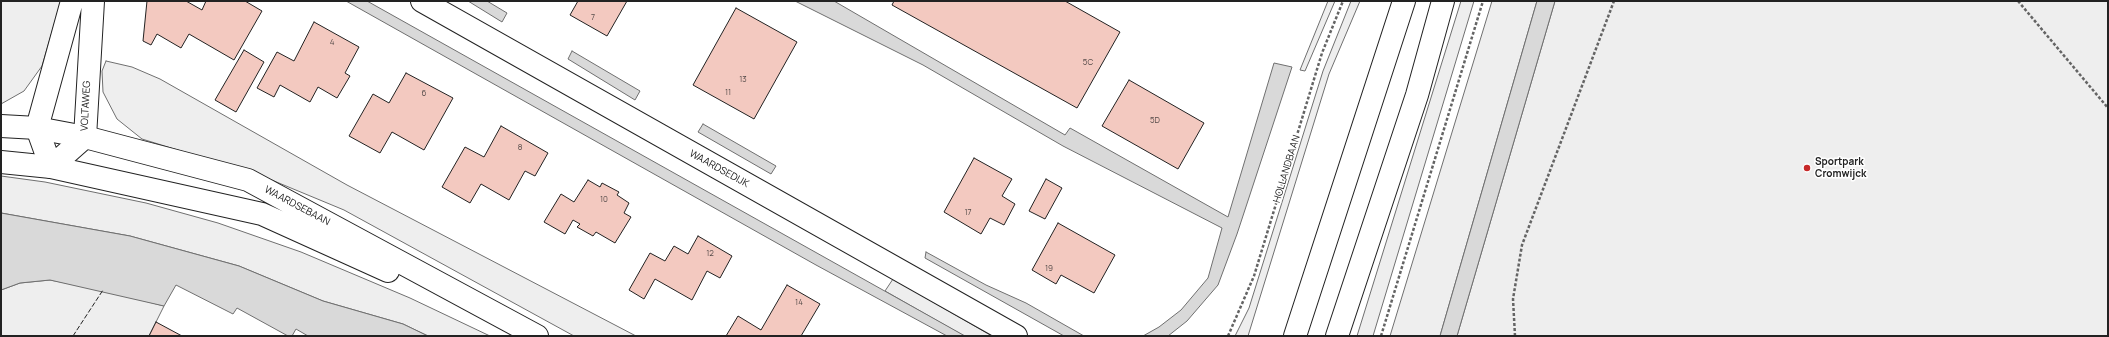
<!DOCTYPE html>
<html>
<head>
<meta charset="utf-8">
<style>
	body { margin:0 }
	#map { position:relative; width:2109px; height:337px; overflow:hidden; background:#fff; font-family:Manrope,sans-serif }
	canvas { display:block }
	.frame { position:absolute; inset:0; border:2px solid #222; pointer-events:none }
</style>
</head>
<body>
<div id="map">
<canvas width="2109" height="337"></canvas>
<div class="frame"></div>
</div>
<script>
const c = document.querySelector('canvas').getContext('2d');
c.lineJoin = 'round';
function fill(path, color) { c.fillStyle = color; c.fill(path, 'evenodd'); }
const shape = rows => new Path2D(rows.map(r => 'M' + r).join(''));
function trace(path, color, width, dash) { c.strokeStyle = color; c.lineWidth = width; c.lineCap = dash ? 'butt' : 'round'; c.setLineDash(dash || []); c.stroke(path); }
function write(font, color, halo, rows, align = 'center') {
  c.font = font + ' Manrope,sans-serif'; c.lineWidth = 3; c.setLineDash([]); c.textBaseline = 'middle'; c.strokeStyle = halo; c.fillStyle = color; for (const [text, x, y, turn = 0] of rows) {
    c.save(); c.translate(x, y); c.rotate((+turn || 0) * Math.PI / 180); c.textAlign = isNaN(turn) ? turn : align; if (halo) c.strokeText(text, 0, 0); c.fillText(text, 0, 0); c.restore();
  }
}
const green = shape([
	[1,1,61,1,42,66,24,91,1,104,1,1],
	[1328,1,1335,1,1305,71,1300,70,1328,1],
	[1351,1,1360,1,1329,74,1248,336,1235,336,1249,308,1323,71,1351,1],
	[1461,1,1474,1,1373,336,1357,336,1461,1],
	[1492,1,1537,1,1440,336,1390,336,1492,1],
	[1555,1,2108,1,2108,336,1457,336,1555,1],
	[106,61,132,67,160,79,347,185,636,336,574,336,344,210,262,176,142,139,117,119,103,92,102,71,106,61],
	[1,176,45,182,146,203,218,223,301,252,410,298,490,336,428,336,403,324,323,301,239,266,130,236,1,213,1,176],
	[893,279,992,336,964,336,885,291,893,279],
	[50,280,103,290,164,306,149,336,1,336,1,290,20,283,50,280]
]);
fill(green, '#eee');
trace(green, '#6f6f6f', 1);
const water = shape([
	[346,1,367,1,965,336,947,336,816,265,346,1],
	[468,1,487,1,507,13,502,22,468,1],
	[795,1,834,1,1065,135,1070,128,1228,217,1274,63,1292,67,1237,234,1218,285,1187,321,1168,336,1143,336,1159,327,1181,310,1208,278,1222,228,1063,146,923,65,795,1],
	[1537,1,1555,1,1457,336,1440,336,1537,1],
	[572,51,640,91,635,100,568,59,572,51],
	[703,124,776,166,771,174,698,132,703,124],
	[1,213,130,236,239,266,323,301,403,324,428,336,308,336,296,329,292,336,288,336,237,308,233,314,176,285,164,306,50,280,20,283,1,290,1,213],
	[926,252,986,285,1026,303,1084,336,1064,336,925,258,926,252]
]);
fill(water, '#d9d9d9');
trace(water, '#6f6f6f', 1);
const building = shape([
	[147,1,186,1,202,10,206,1,245,1,262,11,234,60,189,34,181,48,157,34,151,45,143,41,147,1],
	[578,1,627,1,607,36,570,15,578,1],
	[894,1,1065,1,1120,32,1077,108,892,5,894,1],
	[736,8,797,42,754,119,693,85,736,8],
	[314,22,359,47,345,73,350,76,337,98,318,87,310,102,280,85,274,97,257,88,277,52,294,61,314,22],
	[244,50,264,62,236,112,215,100,244,50],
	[406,73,453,98,424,150,392,132,380,153,349,136,373,94,389,103,406,73],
	[1129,80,1204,123,1178,169,1102,126,1129,80],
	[501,126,548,153,535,176,525,171,509,200,481,184,470,203,442,187,465,147,484,157,501,126],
	[974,158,1012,179,1002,196,1015,204,1004,225,990,218,981,234,944,212,974,158],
	[1046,179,1062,188,1045,219,1029,211,1046,179],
	[588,180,600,187,602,183,619,192,617,195,629,203,624,213,631,217,615,243,596,232,593,236,577,227,580,224,573,220,565,234,544,222,561,194,574,202,588,180],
	[1058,223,1115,255,1094,293,1061,275,1056,284,1032,270,1058,223],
	[698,236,732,256,720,278,707,271,692,300,655,279,644,299,629,290,650,253,665,261,674,246,688,254,698,236],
	[787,285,820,304,801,336,726,336,738,316,761,330,787,285],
	[156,322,182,336,149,336,156,322]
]);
fill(building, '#f3c9c0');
trace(building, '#222', 1);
const minor = shape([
	[72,1,37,128,51,167,85,137,93,1],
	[422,1,1016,336]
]);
const secondary = shape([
	[1,126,37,128,85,137,248,180,537,336],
	[1,162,51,167,262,214,388,271],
	[1295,336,1404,1],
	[1337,336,1417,95,1443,1]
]);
trace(minor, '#222', 24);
trace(secondary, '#222', 24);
trace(shape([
	[2018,1,2108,108],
	[1228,336,1254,276,1322,53,1343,1],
	[1381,336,1483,1],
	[1515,336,1513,299,1522,245,1614,1]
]), '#646464', 2.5, [3, 2]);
trace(minor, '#fff', 22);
trace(secondary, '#fff', 22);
trace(shape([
	[73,336,103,290]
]), '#222', 1, [5, 2]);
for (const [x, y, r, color] of [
	[1807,168,4,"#c62828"]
]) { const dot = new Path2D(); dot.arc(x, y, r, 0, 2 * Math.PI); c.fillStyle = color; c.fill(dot); trace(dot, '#fff', 1.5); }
write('8px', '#564c4a', null, [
	["7",593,18],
	["4",332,43],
	["5C",1088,63],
	["13",743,80],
	["11",728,93],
	["6",424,94],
	["5D",1155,121],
	["8",520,148],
	["10",604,200],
	["17",968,213],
	["12",710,254],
	["19",1049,269],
	["14",799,303]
]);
write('10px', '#222', '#fff', [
	["VOLTAWEG",86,106,-87],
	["WAARDSEDIJK",719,169,29],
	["HOLLANDBAAN",1287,169,-73],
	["WAARDSEBAAN",297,206,28]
]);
write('bold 10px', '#222', '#fff', [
	["Sportpark",1815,162],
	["Cromwijck",1815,174]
], 'left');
</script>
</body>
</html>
